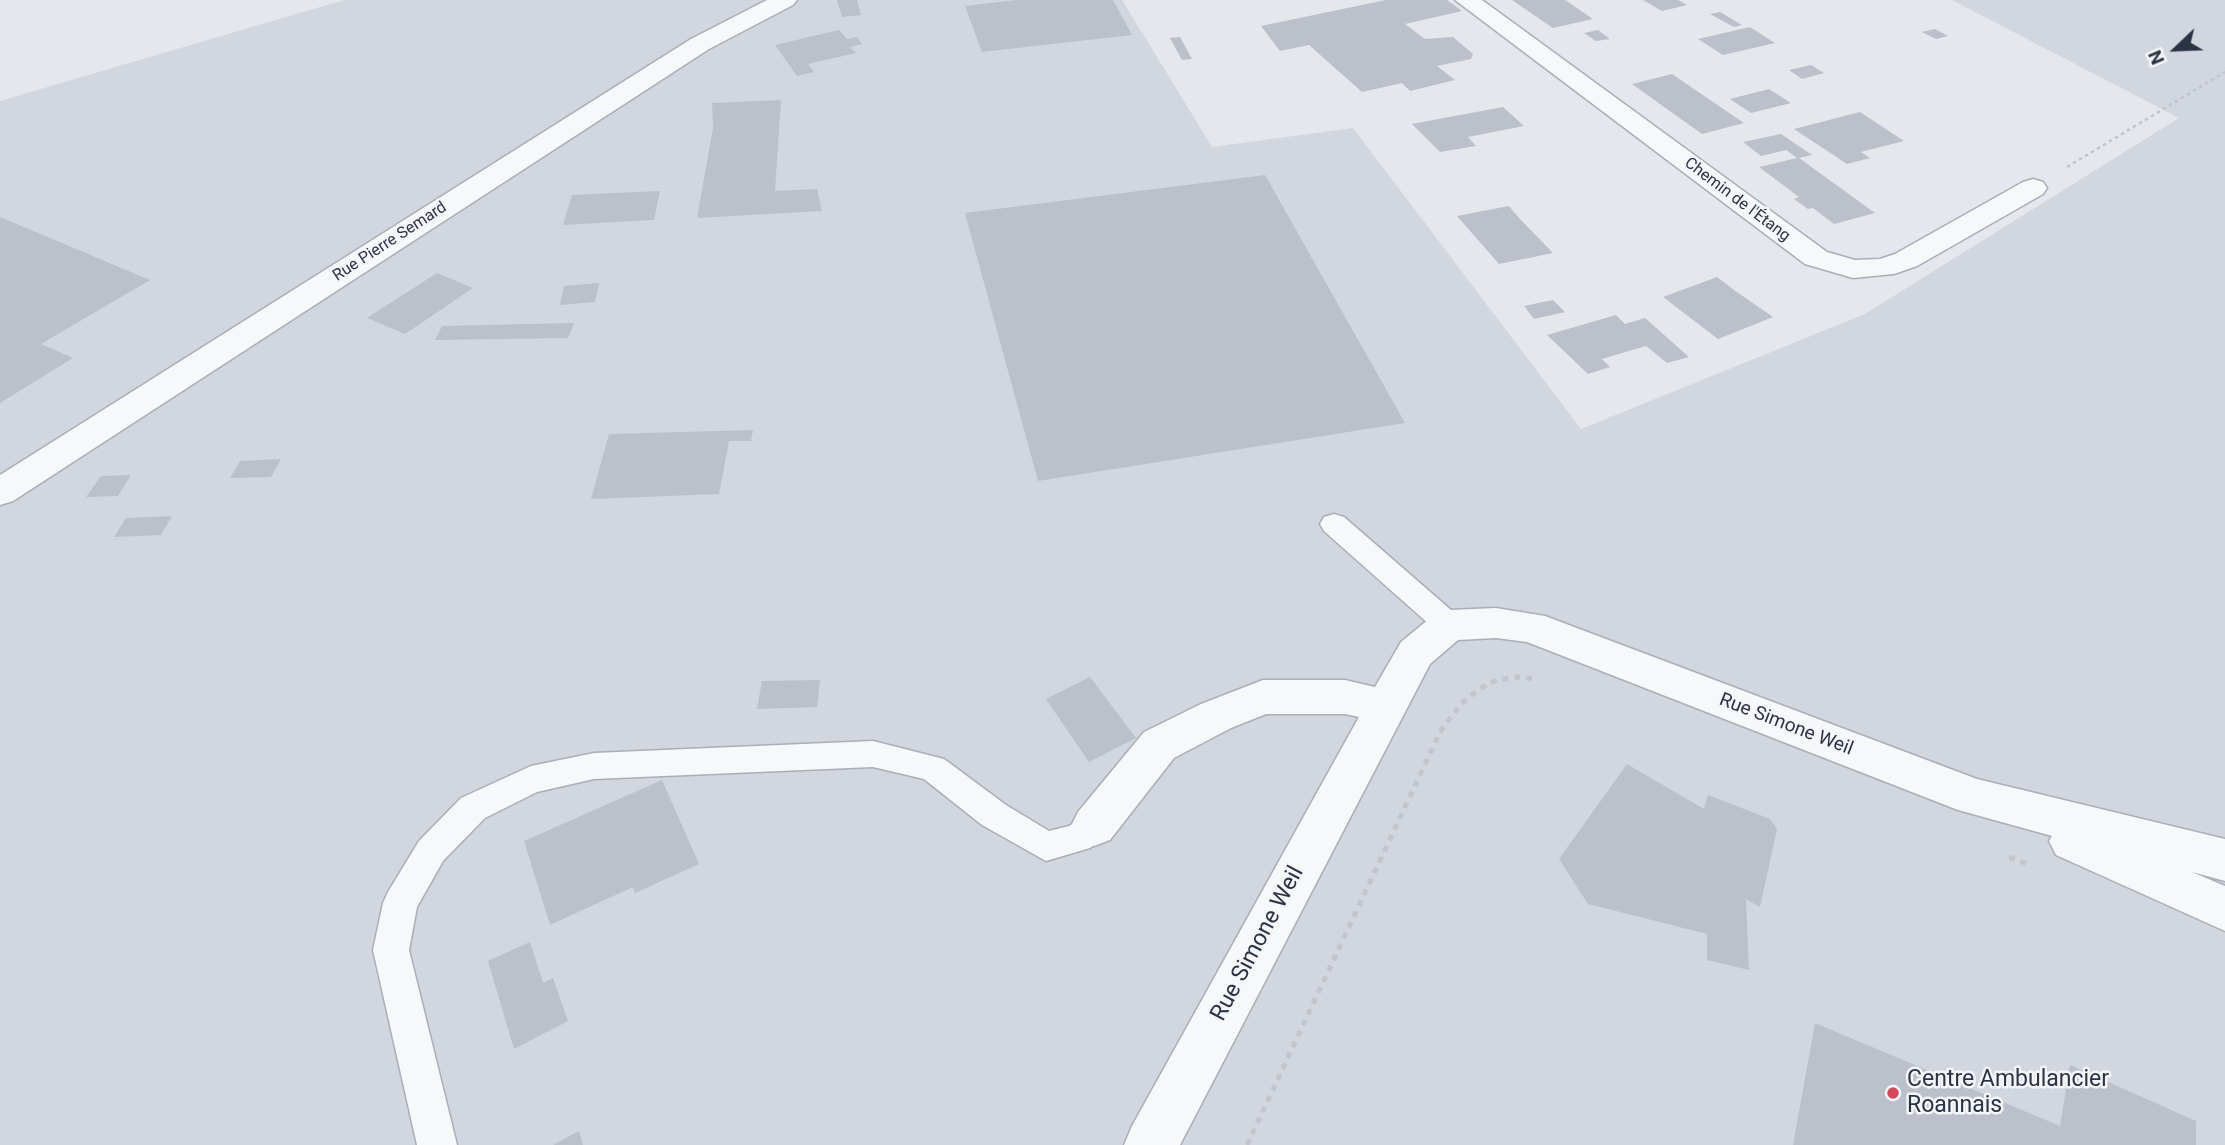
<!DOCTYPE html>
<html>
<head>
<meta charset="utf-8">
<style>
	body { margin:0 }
	#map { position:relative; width:2225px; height:1145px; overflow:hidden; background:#e4e7ec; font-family:Roboto,sans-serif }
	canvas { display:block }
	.north { position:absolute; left:2141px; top:14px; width:70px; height:70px; -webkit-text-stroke:5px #f4f6f9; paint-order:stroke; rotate:247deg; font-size:19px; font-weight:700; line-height:28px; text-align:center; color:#2b3445 }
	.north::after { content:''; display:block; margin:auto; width:24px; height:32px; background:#2b3445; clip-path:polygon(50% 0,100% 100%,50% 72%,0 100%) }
</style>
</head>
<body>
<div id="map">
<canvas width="2225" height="1145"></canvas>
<div class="north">N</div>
</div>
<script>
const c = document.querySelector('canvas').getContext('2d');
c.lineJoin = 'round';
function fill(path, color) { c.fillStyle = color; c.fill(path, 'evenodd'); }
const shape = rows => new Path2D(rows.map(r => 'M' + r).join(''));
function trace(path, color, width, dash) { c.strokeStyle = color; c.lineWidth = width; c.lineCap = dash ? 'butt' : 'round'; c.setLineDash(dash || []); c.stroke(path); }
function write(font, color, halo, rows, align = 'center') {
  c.font = font + ' Roboto,sans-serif'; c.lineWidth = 5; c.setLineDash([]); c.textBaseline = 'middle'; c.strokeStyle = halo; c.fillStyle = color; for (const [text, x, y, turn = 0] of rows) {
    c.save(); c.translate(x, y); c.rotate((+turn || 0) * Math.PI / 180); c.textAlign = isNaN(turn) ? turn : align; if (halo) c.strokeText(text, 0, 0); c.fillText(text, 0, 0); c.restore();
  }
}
fill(shape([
	[344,0,1122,0,1212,147,1353,128,1581,429,1865,314,2179,118,1952,0,2225,0,2225,1145,0,1145,0,101]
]), '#d2d6de');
fill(shape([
	[837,0,857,0,861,15,842,17],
	[1017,0,1113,0,1132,35,982,52,965,6],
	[1386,0,1447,0,1462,11,1405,24,1425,39,1453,37,1473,54,1471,59,1437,66,1455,80,1410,91,1402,83,1362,92,1309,45,1280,51,1261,26],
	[1512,0,1565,0,1593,19,1553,28],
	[1643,0,1678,0,1687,5,1662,11],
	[1720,12,1742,25,1734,27,1710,14],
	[1750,27,1775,43,1723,55,1698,39],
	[1935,29,1948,36,1936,39,1922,32],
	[839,30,847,39,857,37,862,44,850,47,856,53,808,64,814,72,797,76,775,45],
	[1598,30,1610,39,1596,41,1584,33],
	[1180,37,1192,59,1182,60,1170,38],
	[1811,65,1824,73,1802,79,1789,70],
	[1672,74,1744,123,1702,134,1632,84],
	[1769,89,1791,103,1751,113,1730,99],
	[781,100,775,191,817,189,822,211,697,218,713,128,712,103],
	[1503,107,1524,126,1468,137,1476,146,1440,152,1412,124],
	[1860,112,1904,141,1861,152,1870,158,1847,164,1794,129],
	[1781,134,1812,155,1799,158,1875,213,1834,224,1813,208,1808,209,1794,199,1799,197,1759,167,1797,158,1786,150,1761,156,1743,142],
	[1265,175,1405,423,1038,481,965,213],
	[660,191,654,220,563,225,572,195],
	[1509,206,1518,217,1553,253,1499,264,1457,216],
	[0,217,150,280,41,344,73,358,0,403],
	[437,273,473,288,405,334,367,318],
	[1717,277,1734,290,1773,317,1718,339,1663,297],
	[599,283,595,302,560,305,564,286],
	[1553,300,1565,312,1534,319,1524,306],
	[1616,315,1625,324,1645,318,1689,357,1667,363,1646,346,1602,359,1610,367,1588,374,1547,335],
	[574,323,568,338,435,340,442,326],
	[753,430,751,441,729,441,719,494,591,499,609,434],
	[281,459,271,477,230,478,240,461],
	[131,475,118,496,86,497,101,476],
	[172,516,161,535,114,537,126,518],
	[1090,677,1136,738,1089,762,1046,699],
	[820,680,817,707,757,709,762,681],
	[1627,764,1704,809,1708,795,1770,819,1777,829,1760,907,1746,899,1749,970,1707,960,1707,934,1588,904,1559,859],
	[662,780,699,864,635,893,633,887,550,925,524,841],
	[530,942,543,983,553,978,568,1021,514,1049,488,961],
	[1815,1023,2060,1126,2070,1065,2196,1121,2196,1145,1793,1145],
	[579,1131,583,1145,553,1145]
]), '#bbc0ca');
const lane = shape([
	[1334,514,1344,517,1459,617,1464,625,1459,633,1449,636,1439,633,1324,531,1320,524,1324,517,1334,514],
	[873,741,944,759,1006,805,1049,831,1069,826,1094,812,1106,816,1110,826,1106,836,1090,848,1046,861,982,825,924,779,873,767,594,779,537,792,485,818,443,861,417,907,409,950,457,1145,417,1145,373,950,383,903,388,892,419,841,461,798,531,766,594,753,873,741]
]);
const street = shape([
	[767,0,797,0,793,5,709,49,13,501,0,505,0,475,691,39,767,0],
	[1455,0,1482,0,1827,252,1855,260,1880,259,1895,254,2023,182,2033,179,2043,182,2047,188,2043,194,1917,266,1894,274,1853,278,1805,264,1455,0],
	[1496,608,1545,616,1977,779,2225,839,2225,881,2192,872,2225,886,2225,931,2056,855,2049,841,2052,836,1958,810,1527,642,1496,638,1458,640,1430,664,1180,1145,1124,1145,1132,1126,1359,717,1345,714,1266,714,1231,728,1174,758,1110,840,1094,846,1078,840,1071,826,1078,812,1144,732,1201,704,1263,680,1345,680,1375,687,1401,642,1435,614,1449,610,1496,608]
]);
trace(lane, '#a9aeb7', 3);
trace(street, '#a9aeb7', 3);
trace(shape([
	[2067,167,2225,72]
]), '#c2c5cb', 2.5, [3.5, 3.5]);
trace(shape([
	[2009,857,2030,865],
	[1247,1145,1440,732,1461,704,1479,689,1497,680,1519,677,1536,679]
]), '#c2c5cb', 5, [6, 6]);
fill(lane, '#f7f8fa');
fill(street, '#f7f8fa');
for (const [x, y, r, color] of [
	[1893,1093,7,"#d1495b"]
]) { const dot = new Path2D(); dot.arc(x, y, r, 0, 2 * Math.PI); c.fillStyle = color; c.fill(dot); trace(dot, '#f4f6f9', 2.5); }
write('16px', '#2b3445', '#f4f6f9', [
	["Chemin de l'Étang",1737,200,37],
	["Rue Pierre Semard",390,242,-33]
]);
write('19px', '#2b3445', '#f4f6f9', [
	["Rue Simone Weil",1786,725,21]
]);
write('23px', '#2b3445', '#f4f6f9', [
	["Rue Simone Weil",1258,944,-62]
]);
write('23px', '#2b3445', '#f4f6f9', [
	["Centre Ambulancier",1907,1080],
	["Roannais",1907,1106]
], 'left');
</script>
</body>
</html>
